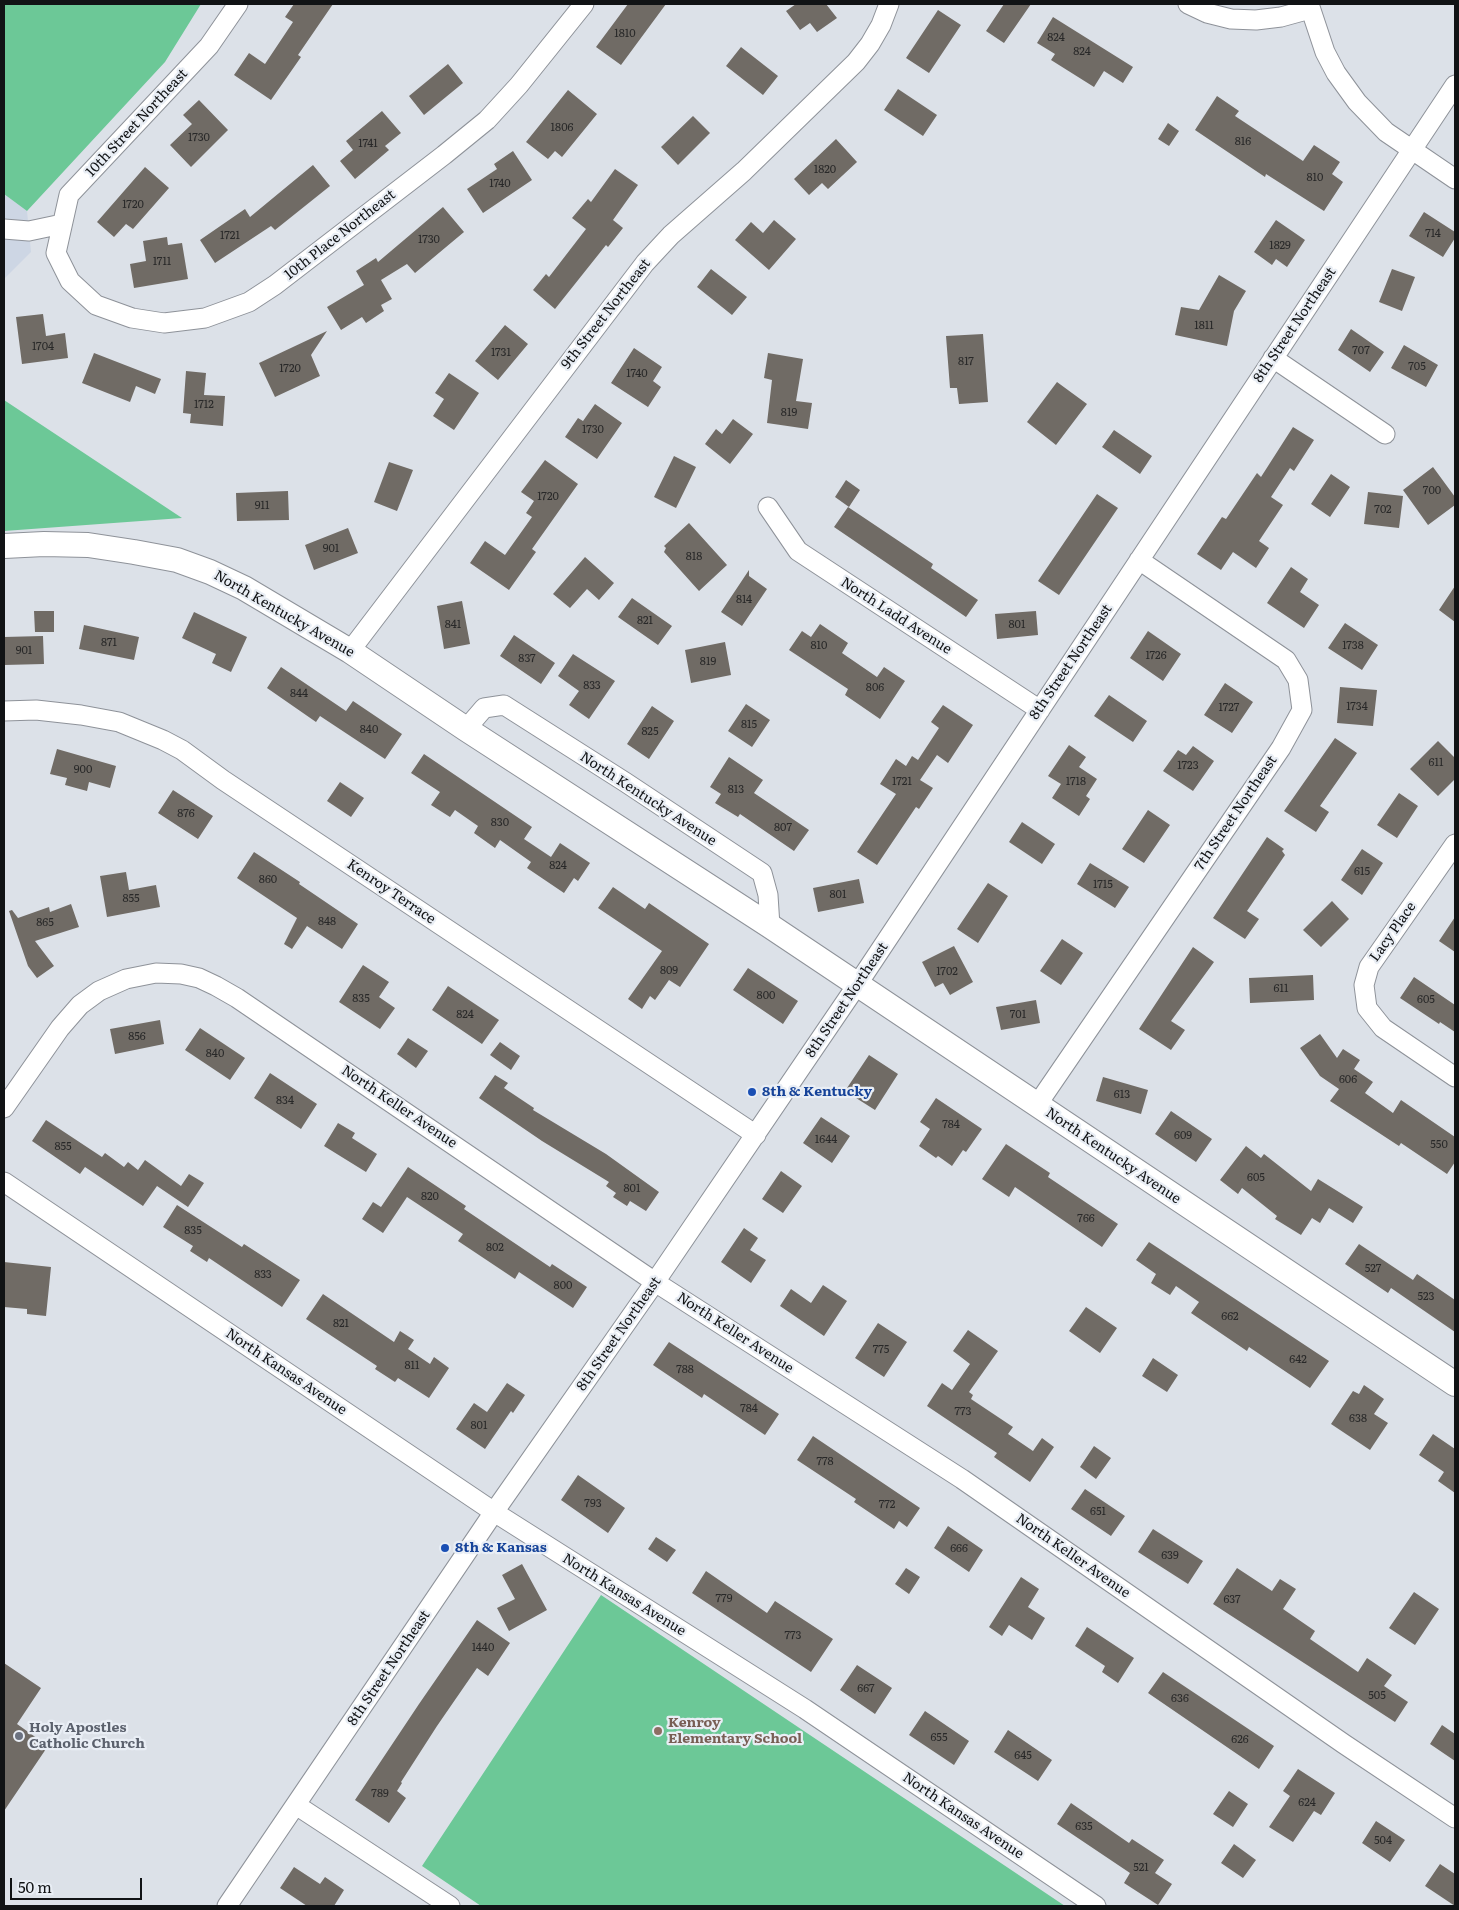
<!DOCTYPE html>
<html>
<head>
<meta charset="utf-8">
<style>
	body { margin:0 }
	#map { position:relative; width:1459px; height:1910px; overflow:hidden; background:#dce1e8; font-family:Literata,serif }
	canvas { display:block }
	.frame { position:absolute; inset:0; border:5px solid #111315; pointer-events:none }
	.scale { position:absolute; left:10px; top:1878px; width:132px; height:22px; box-sizing:border-box; border:2px solid #111315; border-top:0; padding-left:6px; font-size:15px; line-height:18px; white-space:nowrap; color:#111315; -webkit-text-stroke:4px #e9eef5; paint-order:stroke }
</style>
</head>
<body>
<div id="map">
<canvas width="1459" height="1910"></canvas>
<div class="frame"></div>
<div class="scale">50 m</div>
</div>
<script>
const c = document.querySelector('canvas').getContext('2d');
c.lineJoin = 'round';
function fill(path, color) { c.fillStyle = color; c.fill(path, 'evenodd'); }
const shape = rows => new Path2D(rows.map(r => 'M' + r).join(''));
function trace(path, color, width, dash) { c.strokeStyle = color; c.lineWidth = width; c.lineCap = dash ? 'butt' : 'round'; c.setLineDash(dash || []); c.stroke(path); }
function write(font, color, halo, rows, align = 'center') {
  c.font = font + ' Literata,serif'; c.lineWidth = 4.5; c.setLineDash([]); c.textBaseline = 'middle'; c.strokeStyle = halo; c.fillStyle = color; for (const [text, x, y, turn = 0] of rows) {
    c.save(); c.translate(x, y); c.rotate((+turn || 0) * Math.PI / 180); c.textAlign = isNaN(turn) ? turn : align; if (halo) c.strokeText(text, 0, 0); c.fillText(text, 0, 0); c.restore();
  }
}
fill(shape([
	[4,194,27,211,31,252,4,279]
]), '#cdd6e4');
fill(shape([
	[4,4,201,4,165,62,27,211,4,194],
	[4,400,182,518,4,531],
	[601,1595,1065,1906,481,1906,422,1866]
]), '#6cc897');
fill(shape([
	[294,4,333,4,298,55,301,57,271,100,234,75,249,53,265,64,293,22,285,17],
	[628,4,666,4,621,65,596,47],
	[796,4,826,4,837,18,817,32,810,23,800,30,786,11],
	[1004,4,1031,4,1004,43,986,31],
	[938,10,961,25,929,73,906,58],
	[1053,17,1133,67,1123,83,1104,71,1094,87,1051,60,1055,54,1037,43],
	[741,47,778,76,763,95,726,66],
	[448,64,463,83,424,115,409,96],
	[898,89,937,115,923,136,884,110],
	[568,90,597,114,562,157,555,151,548,159,526,142],
	[1217,96,1239,111,1235,116,1303,161,1314,145,1340,162,1332,174,1343,182,1324,211,1266,174,1265,177,1195,130],
	[199,100,228,130,191,167,170,145,192,124,183,115],
	[382,111,401,133,385,146,389,150,355,179,340,161,353,150,346,141],
	[693,116,710,133,678,165,661,147],
	[1168,123,1179,131,1169,146,1158,139],
	[836,139,857,162,828,189,822,183,809,195,794,179],
	[513,151,532,180,483,213,467,189,497,169,494,164],
	[313,165,330,186,275,230,271,226,215,263,200,240,245,209,250,217],
	[145,167,169,188,133,229,126,224,114,237,97,222],
	[615,169,638,185,613,220,623,228,608,247,606,245,555,309,533,290,546,274,549,277,586,229,572,218,588,199,591,202],
	[443,207,464,232,415,273,407,264,381,280,392,299,381,305,384,311,366,323,362,317,341,330,327,307,364,285,356,271,376,258,378,262],
	[1424,212,1455,232,1455,238,1443,257,1409,236],
	[774,220,796,239,769,270,735,240,751,222,763,233],
	[1276,220,1305,240,1287,267,1276,259,1272,265,1254,252],
	[167,237,168,245,182,243,188,279,134,288,130,264,146,261,143,241],
	[711,269,747,297,732,315,697,287],
	[1392,269,1415,277,1402,311,1379,302],
	[1219,275,1246,291,1234,311,1227,346,1175,335,1181,307,1199,310],
	[43,314,46,336,65,333,68,358,22,364,16,317],
	[505,325,528,344,498,380,475,361],
	[1351,329,1384,352,1370,372,1338,350],
	[327,331,311,355,320,376,275,397,259,363],
	[983,334,988,402,959,404,957,388,950,388,946,336],
	[1404,345,1438,365,1426,387,1391,368],
	[634,348,662,367,653,381,661,387,648,407,611,383],
	[94,353,161,379,155,394,136,386,130,402,82,383],
	[768,353,803,359,796,401,812,403,808,429,767,423,772,380,764,378],
	[186,371,206,373,204,395,225,396,223,426,190,423,191,414,183,413],
	[449,373,479,393,454,430,433,416,444,399,435,393],
	[1057,382,1087,404,1056,445,1027,422],
	[595,404,622,423,597,459,565,437,578,418,583,421],
	[733,419,753,434,730,464,705,444,716,429,722,434],
	[1293,427,1314,440,1294,471,1290,468,1271,497,1283,505,1259,541,1269,548,1256,568,1233,552,1221,570,1197,554,1222,517,1226,519,1257,473,1261,477],
	[1114,430,1152,456,1140,474,1102,447],
	[674,456,696,467,676,508,654,497],
	[545,460,578,484,532,549,536,552,509,590,470,563,485,541,505,555,532,517,526,513,534,501,521,492],
	[389,462,413,470,397,511,374,502],
	[1433,467,1455,497,1455,505,1428,525,1403,490],
	[1331,474,1350,487,1330,517,1311,504],
	[846,480,860,490,849,507,835,497],
	[288,491,289,520,237,521,236,493],
	[1368,492,1403,496,1399,528,1364,524],
	[1097,494,1118,508,1059,595,1038,581],
	[848,507,933,564,931,568,978,600,966,617,834,527],
	[689,523,727,565,699,591,664,552,666,548,664,546],
	[348,528,358,553,314,570,305,545],
	[585,557,614,583,599,600,587,589,570,608,553,594],
	[1291,567,1308,579,1300,592,1319,605,1304,628,1267,603],
	[749,570,749,576,767,589,742,626,721,612],
	[1455,586,1455,622,1439,610],
	[632,598,672,626,658,645,618,617],
	[462,601,470,644,444,649,437,606],
	[34,611,54,611,54,632,35,632],
	[1036,611,1038,635,997,639,995,614],
	[194,612,247,637,231,672,212,663,216,654,182,638],
	[1345,623,1378,645,1362,670,1328,648],
	[820,624,848,643,842,653,877,677,884,667,905,681,880,719,845,695,848,689,789,650,802,631,811,637],
	[84,625,139,637,134,660,79,649],
	[1148,631,1181,654,1163,681,1130,658],
	[514,635,555,663,541,684,500,656],
	[43,636,44,664,4,665,4,637],
	[725,642,731,675,691,683,685,650],
	[573,654,615,681,589,719,569,705,579,691,558,676],
	[281,667,346,711,353,701,402,734,385,759,320,716,316,722,267,688],
	[1225,683,1253,702,1232,733,1204,715],
	[1340,687,1377,690,1373,726,1337,723],
	[1109,695,1147,721,1133,742,1094,716],
	[746,704,770,720,752,747,728,731],
	[943,705,973,725,948,763,937,755,920,780,933,788,919,809,916,807,877,865,857,852,896,794,880,784,896,759,906,766,912,756,918,760,939,728,931,722],
	[652,706,674,721,649,759,627,744],
	[1335,738,1357,753,1320,806,1329,812,1316,832,1284,811],
	[1438,741,1455,758,1455,779,1438,796,1410,769],
	[1069,745,1086,757,1079,767,1097,779,1086,796,1090,799,1079,816,1052,798,1061,784,1048,776],
	[1193,746,1214,761,1193,791,1163,771,1178,750,1186,755],
	[57,749,116,766,110,788,89,782,87,791,65,785,67,778,50,774],
	[424,754,532,827,524,839,551,857,560,843,590,863,578,881,574,878,564,893,527,868,531,862,500,840,495,848,474,833,478,826,455,810,450,817,431,805,440,792,411,773],
	[729,757,763,780,754,793,809,830,794,851,740,814,738,817,715,803,721,794,710,787],
	[340,782,364,798,351,817,327,801],
	[173,790,213,816,198,839,158,813],
	[1399,793,1418,806,1397,838,1377,825],
	[1148,810,1170,825,1144,863,1122,849],
	[1022,822,1055,844,1042,864,1009,842],
	[1267,837,1284,849,1282,851,1285,855,1247,911,1259,919,1245,939,1213,918],
	[1362,849,1383,863,1362,895,1341,880],
	[254,852,300,882,299,884,358,924,342,949,307,926,292,949,284,944,297,918,237,878],
	[1090,863,1129,887,1115,908,1077,884],
	[126,872,129,890,156,885,160,907,107,917,100,876],
	[859,879,864,903,818,912,813,888],
	[988,883,1008,896,978,943,957,929],
	[613,887,645,909,649,903,709,944,680,987,669,980,655,1000,650,996,642,1009,628,999,662,951,598,908],
	[1332,901,1349,919,1321,947,1303,930],
	[71,904,79,927,35,941,54,966,37,978,28,966,9,911,12,910,18,918,49,907,50,912],
	[1455,917,1455,952,1439,941],
	[1062,939,1083,953,1061,985,1040,971],
	[954,946,973,982,950,995,943,983,935,987,922,962],
	[1193,947,1214,962,1171,1021,1185,1030,1171,1050,1139,1029],
	[363,965,389,982,379,997,395,1008,380,1029,339,1002],
	[748,968,798,1001,783,1024,733,990],
	[1313,975,1314,1000,1250,1003,1249,978],
	[1414,977,1455,1005,1455,1032,1440,1022,1439,1024,1400,998],
	[448,986,499,1020,482,1044,432,1010],
	[1036,1000,1040,1023,1001,1030,996,1007],
	[160,1020,164,1044,115,1054,110,1029],
	[200,1028,245,1058,230,1080,185,1050],
	[1320,1034,1337,1058,1343,1049,1360,1060,1354,1069,1373,1082,1365,1093,1393,1113,1401,1100,1455,1137,1455,1162,1447,1174,1401,1143,1399,1146,1330,1101,1339,1089,1320,1076,1300,1048],
	[408,1038,428,1051,416,1068,397,1054],
	[500,1042,520,1056,511,1070,490,1055],
	[869,1055,898,1074,875,1110,845,1091],
	[270,1073,317,1104,301,1129,254,1098],
	[495,1075,508,1083,504,1088,534,1108,533,1110,606,1154,659,1192,646,1211,630,1201,627,1206,613,1197,616,1193,606,1186,609,1182,542,1141,479,1098],
	[1103,1077,1148,1090,1141,1114,1096,1101],
	[936,1098,982,1129,966,1152,963,1150,952,1166,938,1156,936,1158,919,1146,930,1129,920,1122],
	[1171,1111,1212,1139,1196,1162,1155,1134],
	[821,1117,850,1136,832,1163,803,1143],
	[46,1120,102,1157,105,1153,124,1167,128,1162,138,1170,145,1160,181,1186,189,1174,204,1183,188,1207,157,1186,143,1206,85,1167,80,1174,32,1141],
	[338,1123,355,1133,352,1138,377,1154,366,1172,324,1146],
	[1006,1144,1050,1173,1048,1177,1118,1224,1102,1247,1015,1187,1009,1197,982,1179],
	[1246,1146,1261,1158,1264,1154,1311,1191,1318,1179,1363,1207,1353,1223,1329,1208,1320,1223,1312,1218,1301,1235,1275,1219,1277,1216,1242,1188,1238,1194,1220,1180],
	[408,1167,466,1206,464,1209,550,1267,552,1264,587,1287,573,1308,519,1272,515,1279,458,1241,463,1234,407,1197,383,1233,362,1219,373,1202,381,1207],
	[781,1171,802,1186,783,1213,762,1199],
	[177,1205,242,1247,244,1244,300,1280,282,1307,209,1258,207,1262,190,1251,193,1246,163,1227],
	[744,1228,758,1238,750,1250,766,1260,751,1283,721,1262],
	[1149,1242,1329,1361,1310,1388,1249,1347,1247,1351,1191,1313,1199,1302,1176,1286,1170,1295,1151,1283,1156,1274,1136,1260],
	[1359,1244,1413,1280,1417,1274,1455,1300,1455,1332,1391,1288,1388,1293,1345,1264],
	[4,1262,51,1267,46,1316,27,1314,27,1309,4,1307],
	[823,1285,847,1301,824,1336,780,1306,791,1289,811,1303],
	[323,1294,394,1342,400,1331,414,1340,408,1349,430,1364,434,1357,449,1368,429,1398,398,1378,395,1382,375,1369,377,1366,306,1319],
	[1086,1307,1117,1328,1100,1353,1069,1331],
	[878,1323,907,1342,884,1377,855,1358],
	[968,1330,998,1351,969,1392,973,1395,971,1399,1013,1427,1008,1434,1033,1451,1042,1438,1054,1447,1030,1482,994,1457,997,1453,927,1406,942,1383,952,1390,970,1364,953,1351],
	[669,1342,779,1414,765,1435,704,1394,702,1398,653,1365],
	[1153,1358,1178,1375,1167,1392,1142,1376],
	[507,1383,525,1395,513,1413,511,1411,485,1449,456,1429,474,1403,487,1412],
	[1364,1385,1384,1399,1374,1414,1388,1423,1370,1450,1331,1424,1353,1391,1359,1394],
	[1433,1434,1455,1449,1455,1493,1438,1481,1444,1472,1419,1455],
	[813,1436,920,1508,907,1527,899,1521,894,1529,854,1502,856,1499,797,1460],
	[1094,1446,1111,1458,1096,1479,1080,1467],
	[578,1475,625,1508,608,1533,561,1500],
	[1085,1489,1125,1516,1111,1536,1071,1509],
	[948,1526,983,1550,969,1572,934,1548],
	[1153,1529,1203,1561,1188,1584,1138,1552],
	[656,1537,676,1550,667,1562,648,1549],
	[522,1564,547,1610,509,1631,497,1608,515,1599,502,1575],
	[906,1568,920,1577,909,1594,895,1584],
	[1237,1568,1272,1591,1280,1579,1296,1589,1283,1609,1315,1631,1310,1639,1358,1672,1367,1658,1392,1675,1384,1686,1408,1702,1395,1722,1213,1604],
	[706,1571,767,1613,775,1601,833,1639,811,1672,692,1593],
	[1021,1577,1039,1589,1028,1607,1045,1618,1032,1640,1009,1625,1002,1636,989,1627],
	[1414,1592,1439,1609,1415,1645,1389,1628],
	[477,1620,510,1643,488,1676,477,1668,437,1726,401,1782,402,1783,397,1791,406,1798,389,1823,355,1800,419,1704],
	[1087,1627,1134,1658,1118,1683,1102,1672,1105,1666,1075,1646],
	[4,1663,41,1688,17,1724,48,1746,4,1811],
	[857,1665,892,1688,875,1714,840,1690],
	[1163,1672,1274,1746,1259,1769,1148,1693],
	[925,1711,969,1741,954,1765,909,1735],
	[1442,1725,1455,1734,1455,1761,1430,1744],
	[1008,1730,1052,1760,1038,1781,994,1752],
	[1298,1769,1335,1793,1321,1815,1314,1811,1293,1842,1269,1827,1290,1796,1283,1791],
	[1229,1791,1248,1804,1233,1827,1213,1814],
	[1071,1803,1129,1843,1132,1839,1164,1860,1155,1873,1172,1884,1158,1905,1124,1883,1130,1873,1057,1824],
	[1376,1821,1405,1840,1390,1862,1362,1843],
	[1234,1844,1256,1860,1243,1878,1221,1863],
	[1440,1864,1455,1874,1455,1906,1425,1886],
	[294,1867,320,1884,325,1877,344,1890,334,1906,307,1906,280,1888]
]), '#706b65');
const minor = shape([
	[238,4,209,46,69,195,56,253,70,281,96,305,132,318,164,323,205,318,249,302,275,285,444,155,487,120,519,85,584,4],
	[1188,4,1207,13,1231,19,1256,20,1281,17,1310,9],
	[1309,4,1325,52,1336,73,1357,102,1386,132,1455,179],
	[4,229,29,231,62,224],
	[1273,358,1385,434],
	[768,507,798,551,1040,710],
	[350,651,645,263,671,235,744,171,856,62,870,44,881,25,889,4],
	[4,711,36,710,81,715,119,722,163,740,182,750,223,780,756,1135],
	[466,729,484,708,504,705,625,782,762,873,768,895,770,926],
	[1455,844,1369,967,1364,985,1367,1008,1383,1028,1455,1077],
	[1037,1105,1281,748,1302,710,1298,680,1286,660,1139,560],
	[4,1108,60,1028,80,1005,99,991,126,979,156,973,181,974,199,978,216,986,237,998,655,1282,962,1479,1344,1744,1455,1818],
	[4,1182,494,1512,805,1709,1096,1906],
	[296,1805,450,1906],
	[227,1906,494,1512,655,1282,857,985,1455,85]
]);
const major = shape([
	[4,546,44,544,88,545,134,552,177,560,210,572,244,588,350,651,466,729,770,926,1455,1384]
]);
trace(minor, '#8e9299', 21);
trace(major, '#8e9299', 26);
trace(minor, '#fff', 19);
trace(major, '#fff', 24);
for (const [x, y, r, color] of [
	[752,1092,5,"#1a4fb4"],
	[445,1548,5,"#1a4fb4"],
	[658,1731,5,"#8d6e63"],
	[19,1736,5,"#6b7280"]
]) { const dot = new Path2D(); dot.arc(x, y, r, 0, 2 * Math.PI); c.fillStyle = color; c.fill(dot); trace(dot, '#e9eef5', 2); }
write('11px', '#292929', null, [
	["1810",625,34],
	["824",1056,38],
	["824",1082,52],
	["1806",562,128],
	["1730",199,138],
	["816",1243,142],
	["1741",368,144],
	["1820",825,170],
	["810",1315,178],
	["1740",500,184],
	["1720",133,205],
	["714",1433,234],
	["1721",230,236],
	["1730",429,240],
	["1829",1280,246],
	["1711",162,262],
	["1811",1204,326],
	["1704",43,347],
	["707",1361,351],
	["1731",501,353],
	["817",966,362],
	["705",1417,367],
	["1720",290,369],
	["1740",637,374],
	["1712",204,405],
	["819",789,413],
	["1730",593,430],
	["700",1432,491],
	["1720",548,497],
	["911",262,506],
	["702",1383,510],
	["901",331,549],
	["818",694,557],
	["814",744,600],
	["821",645,621],
	["841",453,625],
	["801",1017,625],
	["871",109,643],
	["810",819,646],
	["1738",1353,646],
	["901",24,651],
	["1726",1156,656],
	["837",527,659],
	["819",708,662],
	["833",592,686],
	["806",875,688],
	["844",299,694],
	["1734",1357,707],
	["1727",1229,708],
	["815",749,725],
	["840",369,730],
	["825",650,732],
	["611",1436,763],
	["1723",1188,766],
	["900",83,770],
	["1721",902,782],
	["1718",1076,782],
	["813",736,790],
	["876",186,814],
	["830",500,823],
	["807",783,828],
	["824",558,866],
	["615",1362,872],
	["860",268,880],
	["1715",1103,885],
	["801",838,895],
	["855",131,899],
	["848",327,922],
	["865",45,923],
	["809",669,971],
	["1702",947,972],
	["611",1281,989],
	["800",766,996],
	["835",361,999],
	["605",1426,1000],
	["824",465,1015],
	["701",1018,1015],
	["856",137,1037],
	["840",215,1054],
	["606",1348,1080],
	["613",1122,1095],
	["834",285,1101],
	["784",951,1125],
	["609",1183,1136],
	["1644",826,1140],
	["550",1439,1145],
	["855",63,1147],
	["605",1256,1178],
	["801",632,1189],
	["820",430,1197],
	["766",1086,1219],
	["835",193,1231],
	["802",495,1248],
	["527",1373,1269],
	["833",263,1275],
	["800",563,1286],
	["523",1426,1297],
	["662",1230,1317],
	["821",341,1324],
	["775",881,1350],
	["642",1298,1360],
	["811",412,1366],
	["788",685,1370],
	["784",749,1409],
	["773",963,1412],
	["638",1358,1419],
	["801",479,1426],
	["778",825,1462],
	["793",593,1504],
	["772",887,1505],
	["651",1098,1512],
	["666",959,1549],
	["639",1170,1556],
	["779",724,1599],
	["637",1232,1600],
	["773",793,1636],
	["1440",483,1648],
	["667",866,1689],
	["505",1377,1696],
	["636",1180,1699],
	["655",939,1738],
	["626",1240,1740],
	["645",1023,1756],
	["789",380,1794],
	["624",1307,1803],
	["635",1084,1827],
	["504",1383,1841],
	["521",1141,1868]
]);
write('14px', '#111315', '#e9eef5', [
	["10th Street Northeast",137,123,-47],
	["10th Place Northeast",340,235,-38],
	["9th Street Northeast",606,314,-52],
	["8th Street Northeast",1295,325,-56],
	["North Kentucky Avenue",284,614,30],
	["North Ladd Avenue",896,616,33],
	["8th Street Northeast",1071,662,-56],
	["North Kentucky Avenue",648,799,33],
	["7th Street Northeast",1236,813,-56],
	["Kenroy Terrace",391,892,34],
	["Lacy Place",1393,932,-55],
	["8th Street Northeast",847,1000,-56],
	["North Keller Avenue",399,1107,34],
	["North Kentucky Avenue",1113,1156,34],
	["North Keller Avenue",735,1333,33],
	["8th Street Northeast",619,1334,-55],
	["North Kansas Avenue",286,1372,34],
	["North Keller Avenue",1073,1556,35],
	["North Kansas Avenue",624,1595,32],
	["8th Street Northeast",389,1668,-56],
	["North Kansas Avenue",963,1816,34]
]);
write('bold 14px', '#164399', '#e9eef5', [
	["8th & Kentucky",762,1092],
	["8th & Kansas",455,1548]
], 'left');
write('bold 14px', '#785e54', '#e9eef5', [
	["Kenroy",668,1723],
	["Elementary School",668,1739]
], 'left');
write('bold 14px', '#5b616d', '#e9eef5', [
	["Holy Apostles",29,1728],
	["Catholic Church",29,1744]
], 'left');
</script>
</body>
</html>
